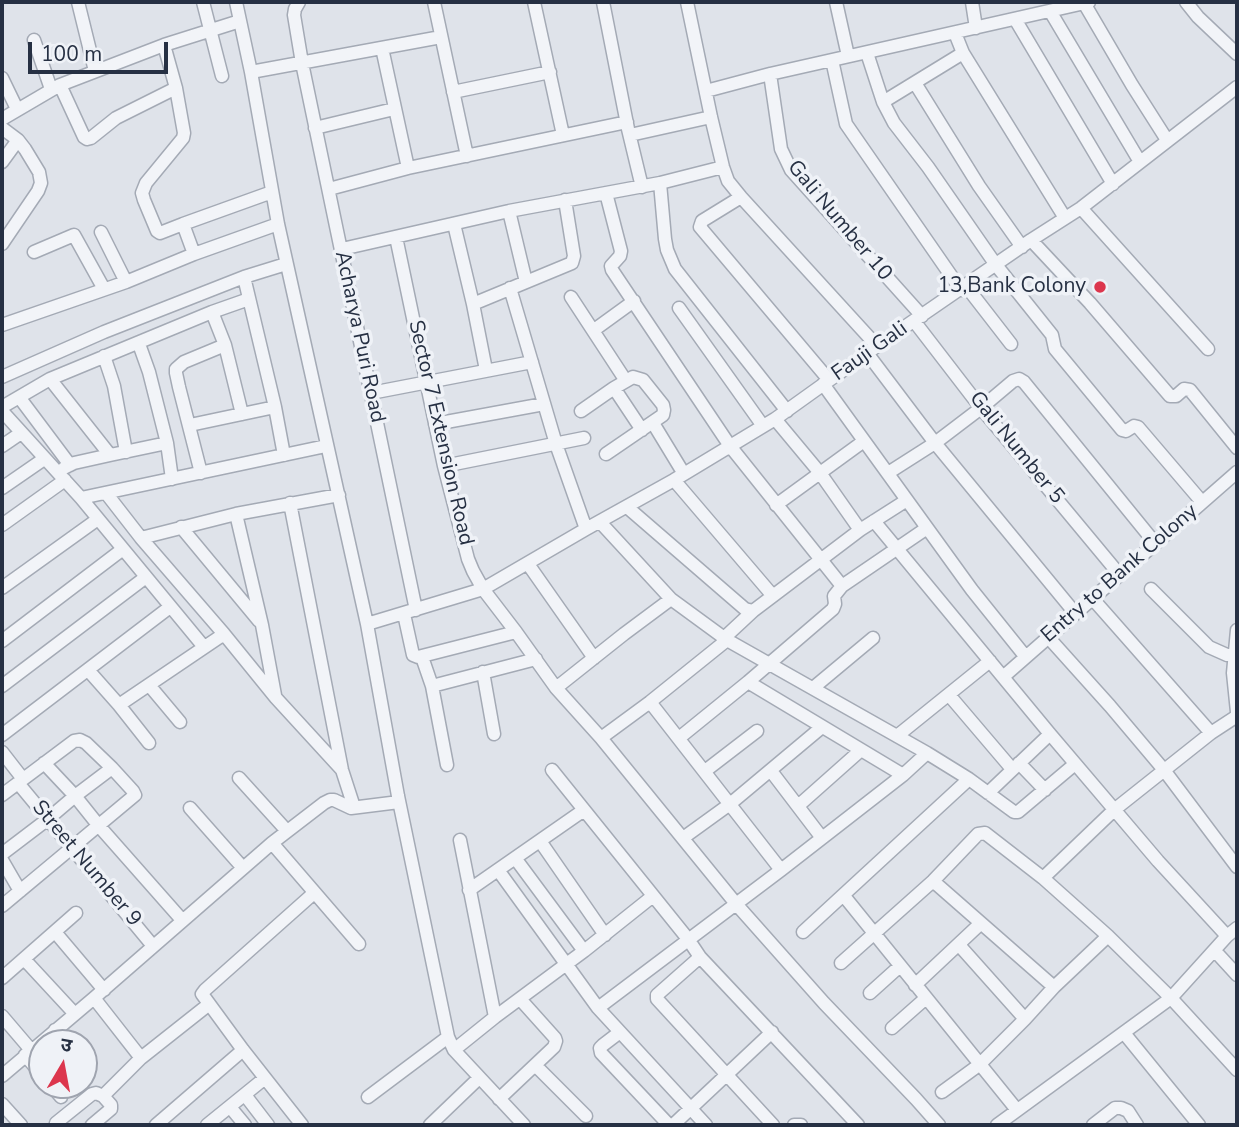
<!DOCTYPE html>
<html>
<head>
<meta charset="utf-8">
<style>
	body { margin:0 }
	#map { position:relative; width:1239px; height:1127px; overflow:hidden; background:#dfe3ea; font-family:"Nunito Sans","Noto Sans Devanagari",sans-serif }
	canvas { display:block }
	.frame { position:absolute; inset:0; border:4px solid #263043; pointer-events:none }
	.north { position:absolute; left:28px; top:1029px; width:70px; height:70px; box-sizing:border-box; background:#eff2f7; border:2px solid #9fa4af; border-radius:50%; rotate:10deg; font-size:19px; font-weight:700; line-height:28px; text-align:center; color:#263043 }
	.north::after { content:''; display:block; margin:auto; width:24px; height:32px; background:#dc364d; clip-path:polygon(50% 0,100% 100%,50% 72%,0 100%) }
	.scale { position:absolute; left:28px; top:42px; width:140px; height:32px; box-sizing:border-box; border:4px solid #263043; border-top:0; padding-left:9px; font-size:21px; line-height:24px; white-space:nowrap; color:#263043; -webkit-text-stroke:5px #eff2f7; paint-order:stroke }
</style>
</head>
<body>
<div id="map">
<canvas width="1239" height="1127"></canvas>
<div class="frame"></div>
<div class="north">उ</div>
<div class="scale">100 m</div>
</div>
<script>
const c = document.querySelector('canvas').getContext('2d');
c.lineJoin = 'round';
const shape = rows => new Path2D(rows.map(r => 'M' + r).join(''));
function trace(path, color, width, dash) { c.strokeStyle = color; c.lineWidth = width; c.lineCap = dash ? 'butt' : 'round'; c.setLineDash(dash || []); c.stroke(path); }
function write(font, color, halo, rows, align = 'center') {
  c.font = font + ' "Nunito Sans",sans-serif'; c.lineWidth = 7; c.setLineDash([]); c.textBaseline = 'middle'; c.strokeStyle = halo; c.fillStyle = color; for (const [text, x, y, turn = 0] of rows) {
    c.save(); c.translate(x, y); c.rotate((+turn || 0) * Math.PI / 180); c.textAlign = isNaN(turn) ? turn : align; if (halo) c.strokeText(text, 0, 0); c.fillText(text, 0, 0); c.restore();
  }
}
const minor = shape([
	[78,2,95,71],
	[203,2,222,76],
	[236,2,251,72,278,224,367,624,398,796,448,1037,454,1050,524,1125],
	[299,2,295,9,294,15,302,63,416,610],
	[434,2,467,156],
	[534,2,563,135],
	[603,2,628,129,642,187],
	[687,2,711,117,723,167,728,181,741,197,877,346],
	[836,2,848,56],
	[972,2,976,28],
	[1186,2,1198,17,1237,54],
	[1084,3,1132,85,1167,140],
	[1050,11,1140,162],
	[1015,19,1113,184],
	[955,33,963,53,1065,218],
	[34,40,51,89],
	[164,45,176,88,184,133,183,138,146,183,142,193,144,200,157,231,160,233,183,224,194,254],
	[382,48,408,168],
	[867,53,883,102,894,123,928,167,996,265,1052,335,1055,349,1122,430,1126,431,1134,426,1138,427,1202,502],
	[832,60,846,124,961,290],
	[251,72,441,37],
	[770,74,781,149,791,170,922,316],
	[2,78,17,109],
	[915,83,979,186,1022,247],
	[60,85,84,137,87,139,91,138,116,118,176,88],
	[706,91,770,74,1089,2],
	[453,92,550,72],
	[883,102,963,53],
	[2,119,60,85,164,45,240,21],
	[2,128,18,140,25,149,39,172,41,183,38,191,2,244],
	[315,128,394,109],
	[630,135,711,117],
	[2,162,18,140],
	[660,183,665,239,667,250,675,269,787,411],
	[329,189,408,168,627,122],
	[606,193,621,251,620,256,611,266,612,270,730,446,842,586],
	[741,197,702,221,700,227,829,380],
	[1081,208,1208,349],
	[509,211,526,282],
	[183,224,272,192],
	[454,224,473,304,486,370],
	[101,232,126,282],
	[396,237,444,466,468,559,473,571,483,589,516,632,556,688,601,738,737,905,824,1003,916,1099,939,1125],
	[1031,240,1090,303,1170,396,1176,396,1184,389,1190,390,1237,448],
	[342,249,509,211,660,183,723,167],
	[34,252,74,235,104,289],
	[966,286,1011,344],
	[510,288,556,444,586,529],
	[571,297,626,381],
	[473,304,572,263,574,256,565,200],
	[679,308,763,426],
	[212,312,225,345,242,414],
	[914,321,981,408,1119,574],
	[2,325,126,282,194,254,278,224],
	[594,330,634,301],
	[139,344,149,372,167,443,172,479],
	[867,353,935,443,1075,613],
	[104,356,114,386,126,452],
	[2,377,104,332,244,277],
	[50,379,110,455,167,443],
	[823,384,972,590,1025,656],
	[614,388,642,430],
	[371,393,532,362],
	[19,397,70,465],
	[2,407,50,379,212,312,249,299],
	[2,411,81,498,204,647],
	[581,411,614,388,633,377,643,380,663,405,664,410,663,415,606,454],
	[775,419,820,473,860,530],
	[653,423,684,474],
	[435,424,544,404],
	[190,425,275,407],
	[2,446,21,433],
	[284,455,275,407,244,277,286,264],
	[444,466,584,438],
	[64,468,74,463,110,455],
	[201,473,179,387,176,373,176,369,184,362,225,345],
	[888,473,935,443,981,408,1013,381,1019,379,1024,382,1155,543],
	[674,480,773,596],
	[2,488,44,459],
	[106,493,141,538],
	[339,495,236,514,141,538,224,634,276,698,342,770],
	[81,498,326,446],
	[290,503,342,770,354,807],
	[776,505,864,441],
	[627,507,745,609,753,611,860,530,907,500],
	[236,514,262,625,275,695],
	[874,521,1050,734,1158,861,1227,936],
	[600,522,671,599,727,640,927,753,969,779,1014,812,1018,812,1075,764],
	[2,525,65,480],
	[181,527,259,621],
	[528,564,594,658],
	[2,588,98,519],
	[1151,589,1209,647,1227,655,1234,655],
	[1092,598,1211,733],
	[404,614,413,655,418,657,516,632],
	[367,624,483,589,586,529,674,480,775,419,877,346,1031,240,1081,208,1237,87],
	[1237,630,1233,673,1237,712],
	[1048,637,1110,706,1164,770,1237,867],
	[724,638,753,611],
	[2,641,123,549],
	[422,657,432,686,447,765],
	[88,670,119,705,149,743],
	[483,672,494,734],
	[1003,677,1237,472],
	[748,682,903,775],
	[149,685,180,722],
	[2,686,146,577],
	[432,686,536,659],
	[556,688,624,634,671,599],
	[813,688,873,638],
	[949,695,1012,769],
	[650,702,781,870],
	[119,705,224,634],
	[2,735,170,607],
	[897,736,990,661],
	[601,738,650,702,727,640],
	[679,738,748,682,833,609,835,604,834,596,842,586,927,528],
	[2,752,23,779],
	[44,763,75,796,99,826,182,920],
	[1019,763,1045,790],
	[552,770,688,939,700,957,858,1125],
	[705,771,757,731],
	[771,771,822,838],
	[239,778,287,831],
	[18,783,153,946],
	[988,793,1050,734],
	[2,795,74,741,80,740,86,743,112,768,133,791,135,795,2,906],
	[798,806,861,750],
	[190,808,243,868],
	[683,838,730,804,822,727],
	[460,840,495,1017],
	[540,841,605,935],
	[272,843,359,944],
	[2,854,48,819,75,796,112,768],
	[515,858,584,951],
	[2,860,20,891],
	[498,870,598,1008,706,1125],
	[1043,878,1114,810,1211,733,1237,716],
	[933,881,1054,987],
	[469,890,584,810],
	[844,896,1017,1110],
	[55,932,104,990],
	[803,932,969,779],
	[959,945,1025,1019],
	[1215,951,1237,975],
	[700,957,657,995,657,999,773,1125],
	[24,959,74,1013],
	[841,963,933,881,978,834,985,833,1043,878,1108,936,1171,998,1237,1070],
	[2,978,76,913],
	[915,985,980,924],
	[870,993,900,966],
	[94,998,141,1058],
	[598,1008,781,870,903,775,927,753],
	[2,1016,31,1050],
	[892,1028,926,998],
	[55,1030,65,1043],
	[620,1032,603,1045,600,1048,601,1053,669,1125],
	[1124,1033,1199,1125],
	[454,1050,495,1017,584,951,653,896],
	[25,1055,42,1075],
	[535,1065,586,1116],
	[84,1066,86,1069],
	[2,1076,94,998,272,843,324,803,330,800,334,800,351,808,399,802],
	[51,1085,61,1097],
	[942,1092,979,1065,1025,1019,1054,987,1108,936],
	[245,1095,268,1125],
	[103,1096,141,1058,208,1005],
	[368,1097,448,1037],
	[499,1099,554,1047,556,1041,555,1038,520,999],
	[2,1104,21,1125],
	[230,1107,245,1125],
	[56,1123,92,1094,96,1093,103,1096,111,1105,111,1109,92,1125],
	[156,1125,243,1050],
	[207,1125,265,1078],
	[302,1125,243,1050,202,994,205,990,314,893],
	[430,1125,479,1078],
	[673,1125,772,1032],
	[794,1125,801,1125],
	[997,1125,1171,998,1227,936,1237,928],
	[1093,1125,1115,1108,1121,1108,1128,1111,1137,1125]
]);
trace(minor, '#a4aab5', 15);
trace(minor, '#f2f4f8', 12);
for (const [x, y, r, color] of [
	[1100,287,7,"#dc364d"]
]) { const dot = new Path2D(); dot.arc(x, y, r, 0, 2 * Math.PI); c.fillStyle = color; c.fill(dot); trace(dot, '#eff2f7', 2.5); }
write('21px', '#263043', '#eff2f7', [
	["Gali Number 10",839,221,50],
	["Acharya Puri Road",359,337,78],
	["Fauji Gali",870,352,-35],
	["Sector 7 Extension Road",440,433,77],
	["Gali Number 5",1016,448,51],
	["Entry to Bank Colony",1120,574,-41],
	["Street Number 9",86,864,50]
]);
write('21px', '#263043', '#eff2f7', [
	["13,Bank Colony",1086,287]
], 'right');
</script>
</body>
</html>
